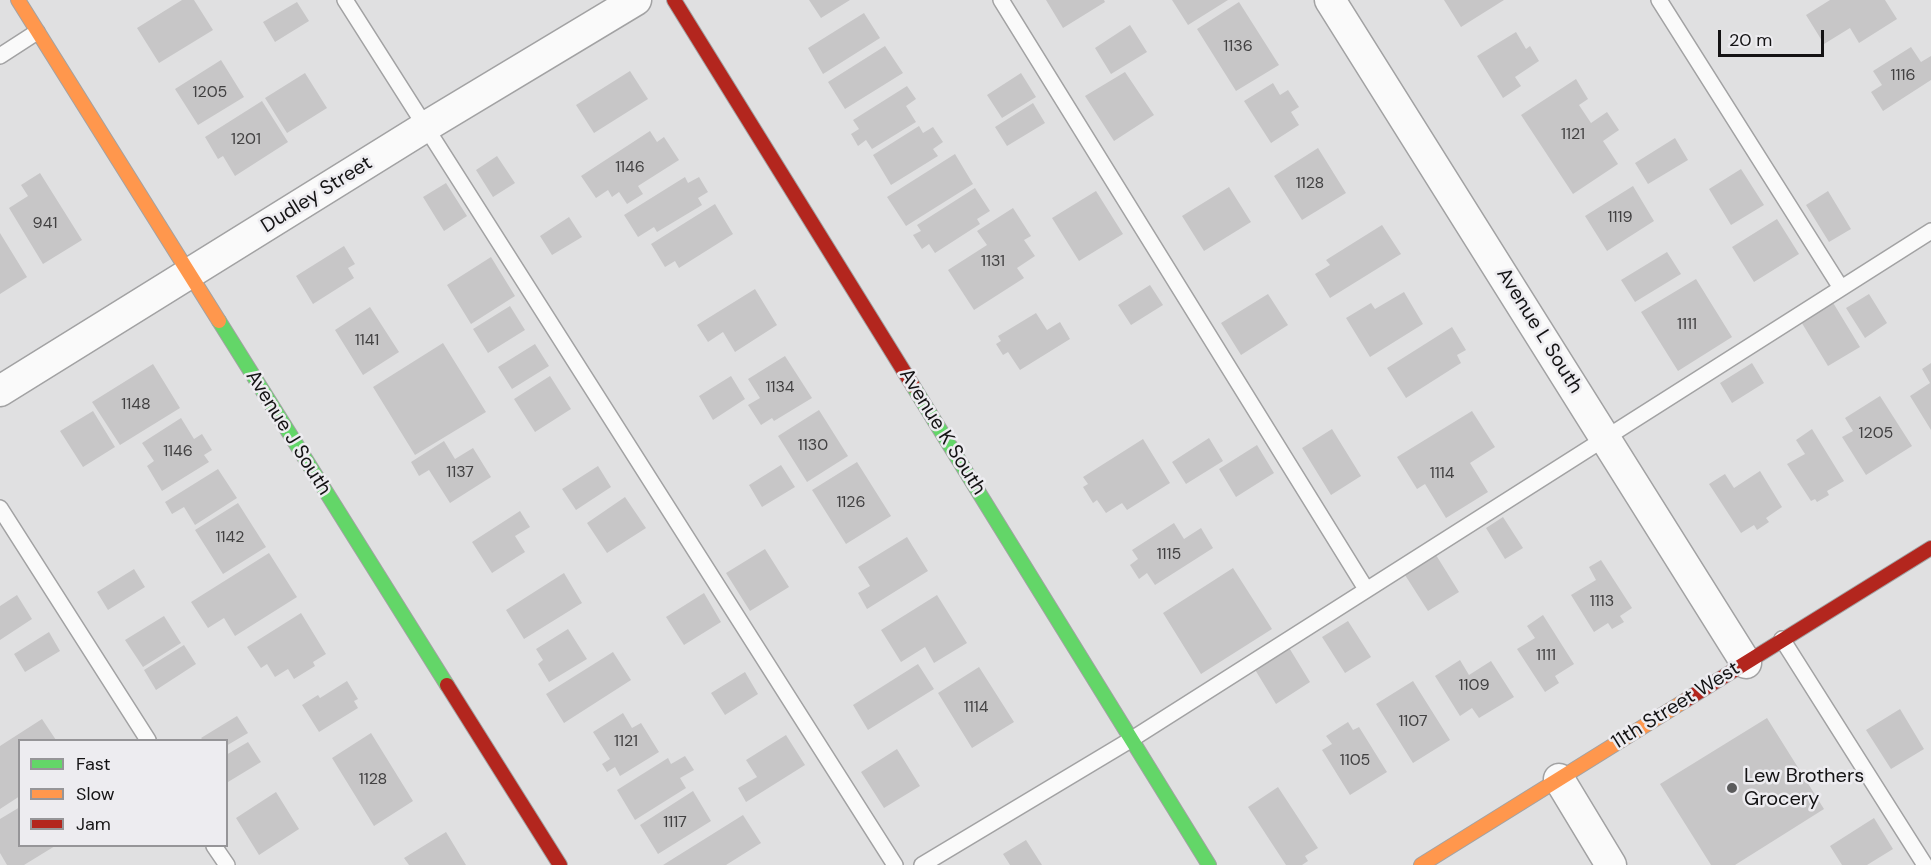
<!DOCTYPE html>
<html>
<head>
<meta charset="utf-8">
<style>
	body { margin:0 }
	#map { position:relative; width:1931px; height:865px; overflow:hidden; background:#e0e0e1; font-family:"DM Sans",sans-serif }
	canvas { display:block }
	.legend { position:absolute; left:18px; top:739px; width:210px; height:108px; box-sizing:border-box; background:#edecf0; border:2px solid #969598; margin:0; padding:8px 10px; list-style:none; font-size:18px; color:#141314 }
	.legend li { display:flex; align-items:center; gap:12px; height:30px }
	.legend b { width:30px; border:2px solid #969598 }
	.scale { position:absolute; left:1718px; top:30px; width:106px; height:27px; box-sizing:border-box; border:3px solid #141314; border-top:0; padding-left:8px; font-size:18px; line-height:21px; white-space:nowrap; color:#141314; -webkit-text-stroke:4px #edecf0; paint-order:stroke }
</style>
</head>
<body>
<div id="map">
<canvas width="1931" height="865"></canvas>
<ul class="legend">
<li><b style="height:8px;background:#63d668"></b>Fast</li>
<li><b style="height:8px;background:#ff974d"></b>Slow</li>
<li><b style="height:8px;background:#b3261e"></b>Jam</li>
</ul>
<div class="scale">20 m</div>
</div>
<script>
const c = document.querySelector('canvas').getContext('2d');
c.lineJoin = 'round';
function fill(path, color) { c.fillStyle = color; c.fill(path, 'evenodd'); }
const shape = rows => new Path2D(rows.map(r => 'M' + r).join(''));
function trace(path, color, width, dash) { c.strokeStyle = color; c.lineWidth = width; c.lineCap = dash ? 'butt' : 'round'; c.setLineDash(dash || []); c.stroke(path); }
function write(font, color, halo, rows, align = 'center') {
  c.font = font + ' "DM Sans",sans-serif'; c.lineWidth = 5; c.setLineDash([]); c.textBaseline = 'middle'; c.strokeStyle = halo; c.fillStyle = color; for (const [text, x, y, turn = 0] of rows) {
    c.save(); c.translate(x, y); c.rotate((+turn || 0) * Math.PI / 180); c.textAlign = isNaN(turn) ? turn : align; if (halo) c.strokeText(text, 0, 0); c.fillText(text, 0, 0); c.restore();
  }
}
fill(shape([
	[182,0,194,0,213,30,159,63,137,28],
	[809,0,850,0,821,18],
	[1046,0,1104,0,1105,2,1063,28],
	[1172,0,1228,0,1188,25],
	[1444,0,1504,0,1461,27],
	[1830,0,1885,0,1897,19,1859,43,1850,28,1824,44,1806,15],
	[297,2,309,21,275,42,263,22],
	[1239,2,1279,65,1236,91,1197,29],
	[864,13,880,38,823,74,808,48],
	[1130,25,1147,52,1111,74,1095,48],
	[1516,32,1526,49,1530,46,1539,61,1515,77,1521,86,1503,98,1477,56],
	[885,46,903,73,845,109,828,82],
	[1911,47,1921,62,1931,56,1931,80,1883,111,1871,92,1882,85,1873,71],
	[221,60,244,97,198,125,175,89],
	[630,71,648,99,594,133,576,105],
	[1125,72,1154,115,1114,141,1085,96],
	[305,73,327,108,287,133,265,98],
	[1021,73,1036,97,1002,118,987,95],
	[1576,79,1588,99,1579,105,1591,123,1607,112,1619,130,1603,141,1618,164,1573,194,1521,115],
	[1273,83,1280,95,1288,90,1299,107,1291,112,1299,125,1271,143,1244,101],
	[907,86,916,99,906,106,916,122,872,149,866,140,858,146,851,134,859,129,853,120],
	[262,101,288,142,235,176,223,156,218,159,205,137],
	[1033,103,1045,123,1007,146,995,127],
	[919,126,923,133,933,127,943,142,933,149,938,156,891,185,873,155],
	[650,131,657,142,664,137,679,160,638,186,643,194,627,204,619,192,612,197,608,190,596,198,581,176],
	[1675,138,1688,160,1648,184,1635,163],
	[1318,148,1346,193,1302,220,1274,176],
	[955,154,973,184,906,226,887,197],
	[497,156,515,183,493,197,476,170],
	[1741,169,1764,205,1731,225,1709,189],
	[40,173,82,240,43,264,9,208,28,196,21,185],
	[685,177,688,183,699,177,708,192,698,198,702,205,657,232,654,227,638,237,624,215],
	[446,183,467,216,444,231,423,197],
	[1633,186,1654,221,1607,251,1585,216],
	[1229,187,1251,222,1204,251,1182,216],
	[975,188,990,211,977,219,980,224,935,253,929,244,922,249,913,235,921,231,917,225],
	[1096,191,1123,234,1079,261,1052,218],
	[1828,191,1851,229,1829,242,1806,205],
	[715,204,733,234,679,268,675,261,665,267,651,244],
	[1013,208,1031,236,1024,240,1035,256,1017,268,1024,278,974,310,948,270,987,245,977,231],
	[569,217,582,237,552,255,540,236],
	[1777,219,1799,254,1754,282,1732,247],
	[1382,225,1401,254,1330,298,1315,274,1330,265,1326,260],
	[0,233,27,277,0,294],
	[344,246,355,264,348,268,354,278,313,304,296,276],
	[1667,252,1681,274,1635,302,1621,280],
	[491,257,515,296,471,324,447,285],
	[1696,279,1732,337,1678,371,1641,312],
	[1150,285,1163,305,1131,325,1118,305],
	[755,289,777,325,735,352,723,332,708,342,697,325],
	[1404,292,1423,324,1370,357,1346,318,1371,303,1375,309],
	[1268,294,1288,325,1241,355,1221,323],
	[1869,294,1887,323,1865,338,1846,308],
	[1832,301,1860,347,1828,366,1800,320],
	[510,306,525,330,488,353,473,329],
	[370,307,399,352,363,375,335,330],
	[1036,313,1047,330,1060,322,1070,339,1020,370,1008,352,1003,355,996,344,1001,341,998,336],
	[1452,327,1466,350,1457,355,1461,363,1406,398,1387,368],
	[443,343,486,412,415,455,373,387],
	[535,344,549,366,512,389,498,367],
	[785,356,812,398,774,421,772,418,761,425,748,405,760,398,748,379],
	[1752,363,1764,383,1732,403,1720,383],
	[1931,363,1931,430,1910,396,1930,383,1922,369],
	[153,364,180,408,120,445,92,402],
	[550,376,571,409,535,432,514,399],
	[731,376,745,399,713,420,699,396],
	[1880,396,1912,446,1866,475,1842,437,1853,431,1845,418],
	[819,410,848,456,807,482,778,436],
	[93,411,115,447,83,467,60,431],
	[1472,411,1495,447,1470,463,1488,492,1446,518,1425,484,1417,489,1397,457],
	[181,418,194,439,202,434,212,450,204,455,209,462,162,491,147,466,154,461,142,443],
	[1332,429,1361,476,1331,495,1302,448],
	[1812,429,1844,481,1827,491,1829,495,1817,502,1815,499,1811,501,1787,464,1805,454,1796,440],
	[1209,438,1223,461,1186,484,1172,462],
	[1143,439,1170,483,1127,510,1122,503,1106,513,1097,500,1093,503,1083,487,1088,484,1083,477],
	[444,441,455,459,473,448,491,477,450,503,429,470,419,476,411,462],
	[1257,445,1274,473,1236,497,1219,469],
	[857,462,891,516,846,544,812,490],
	[781,465,795,487,762,507,749,485],
	[598,466,611,487,576,510,562,489],
	[218,469,237,498,195,525,184,507,172,514,165,502],
	[1760,471,1782,507,1766,518,1769,522,1757,530,1754,525,1741,533,1709,484,1725,474,1734,488],
	[625,497,646,528,607,553,587,523],
	[238,503,266,547,223,574,195,530],
	[520,511,530,527,515,536,525,552,492,573,472,542],
	[1503,517,1523,548,1505,559,1486,528],
	[1174,523,1184,539,1201,528,1213,548,1155,585,1147,573,1139,579,1130,565,1138,559,1132,550],
	[907,537,928,571,867,609,858,593,870,586,858,567],
	[765,549,789,587,750,611,726,573],
	[269,553,297,597,235,636,224,618,208,628,191,602],
	[1436,555,1459,592,1428,611,1405,575],
	[1601,560,1632,608,1620,616,1624,622,1612,629,1608,623,1594,632,1571,595,1596,580,1589,567],
	[1233,568,1272,629,1201,674,1163,613],
	[134,569,145,587,108,610,97,592],
	[564,573,582,603,524,639,506,610],
	[704,593,721,622,684,645,666,617],
	[17,595,32,619,0,640,0,606],
	[937,595,967,643,934,663,925,647,901,662,881,630],
	[301,613,326,654,313,662,315,666,294,679,288,669,275,677,267,664,261,668,247,647],
	[1543,615,1574,664,1555,676,1559,683,1545,692,1517,649,1535,638,1527,626],
	[164,616,181,643,143,667,125,640],
	[1348,621,1371,657,1345,673,1322,637],
	[568,629,587,659,549,682,538,664,543,660,536,649],
	[49,632,60,651,25,672,14,654],
	[184,645,196,664,156,690,144,670],
	[1288,646,1310,682,1276,704,1254,668],
	[613,652,631,680,564,723,546,694],
	[1460,660,1469,675,1491,661,1514,697,1479,718,1472,708,1460,716,1435,676],
	[918,664,934,689,868,730,853,705],
	[979,667,1014,722,972,748,938,693],
	[745,672,758,694,725,715,711,693],
	[347,681,358,699,354,701,358,708,319,732,302,705,318,695,320,698],
	[1413,681,1450,740,1413,763,1376,704],
	[1900,709,1924,749,1891,769,1866,730],
	[623,713,632,728,641,723,659,752,620,776,615,767,607,772,602,764,610,759,593,732],
	[237,716,248,733,226,746,226,740,203,740,201,738],
	[1767,718,1824,809,1735,865,1711,865,1660,784],
	[42,719,56,740,20,740,20,796,0,809,0,746],
	[1348,722,1353,730,1359,727,1387,772,1350,795,1322,750,1332,744,1326,736],
	[371,733,413,801,374,826,332,758],
	[786,735,805,765,746,802,738,788,757,777,746,760],
	[248,742,261,762,228,782,226,755],
	[897,749,920,786,884,808,861,772],
	[685,756,694,770,680,778,686,788,635,820,617,790,668,758,671,764],
	[1278,787,1318,848,1305,856,1308,861,1302,865,1286,865,1248,807],
	[693,791,711,821,658,854,640,825],
	[276,792,299,829,259,855,236,818],
	[20,807,20,846,55,846,24,865,7,865,0,853,0,819],
	[743,815,761,843,726,865,663,865],
	[1874,818,1893,849,1867,865,1842,865,1830,846],
	[446,832,466,865,409,865,404,858],
	[1026,840,1042,865,1010,865,1003,854]
]), '#c7c6c7');
const lane = shape([
	[345,0,895,865],
	[1001,0,1366,589],
	[1659,0,1841,288],
	[0,56,37,32],
	[0,508,148,740],
	[1782,639,1925,865],
	[214,846,227,865],
	[922,865,1132,739,1931,231]
]);
const street = shape([
	[1330,0,1746,663],
	[0,391,425,127,636,0],
	[1559,779,1611,865]
]);
const fast = shape([
	[219,321,447,685],
	[913,386,1209,865]
]);
const slow = shape([
	[18,0,219,321],
	[1421,865,1686,700]
]);
const jam = shape([
	[674,0,913,386],
	[447,685,560,865],
	[1686,700,1931,548]
]);
trace(lane, '#a2a2a3', 18);
trace(street, '#a2a2a3', 33);
trace(fast, '#a2a2a3', 16);
trace(slow, '#a2a2a3', 16);
trace(jam, '#a2a2a3', 16);
trace(lane, '#fafafa', 15);
trace(street, '#fafafa', 30);
trace(fast, '#63d668', 14);
trace(slow, '#ff974d', 14);
trace(jam, '#b3261e', 14);
for (const [x, y, r, color] of [
	[1732,788,6,"#5b5b5c"]
]) { const dot = new Path2D(); dot.arc(x, y, r, 0, 2 * Math.PI); c.fillStyle = color; c.fill(dot); trace(dot, '#edecf0', 2); }
write('16px', '#424142', null, [
	["1136",1238,47],
	["1116",1903,76],
	["1205",210,93],
	["1121",1573,135],
	["1201",246,140],
	["1146",630,168],
	["1128",1310,184],
	["1119",1620,218],
	["941",45,224],
	["1131",993,262],
	["1111",1687,325],
	["1141",367,341],
	["1134",780,388],
	["1148",136,405],
	["1205",1876,434],
	["1130",813,446],
	["1146",178,452],
	["1137",460,473],
	["1114",1442,474],
	["1126",851,503],
	["1142",230,538],
	["1115",1169,555],
	["1113",1602,602],
	["1111",1546,656],
	["1109",1474,686],
	["1114",976,708],
	["1107",1413,722],
	["1121",626,742],
	["1105",1355,761],
	["1128",373,780],
	["1117",675,823]
]);
write('20px', '#141314', '#edecf0', [
	["Dudley Street",317,195,-32],
	["Avenue L South",1539,331,58],
	["Avenue K South",942,432,58],
	["Avenue J South",288,433,58],
	["11th Street West",1676,706,-32]
]);
write('20px', '#141314', '#edecf0', [
	["Lew Brothers",1744,777],
	["Grocery",1744,800]
], 'left');
</script>
</body>
</html>
